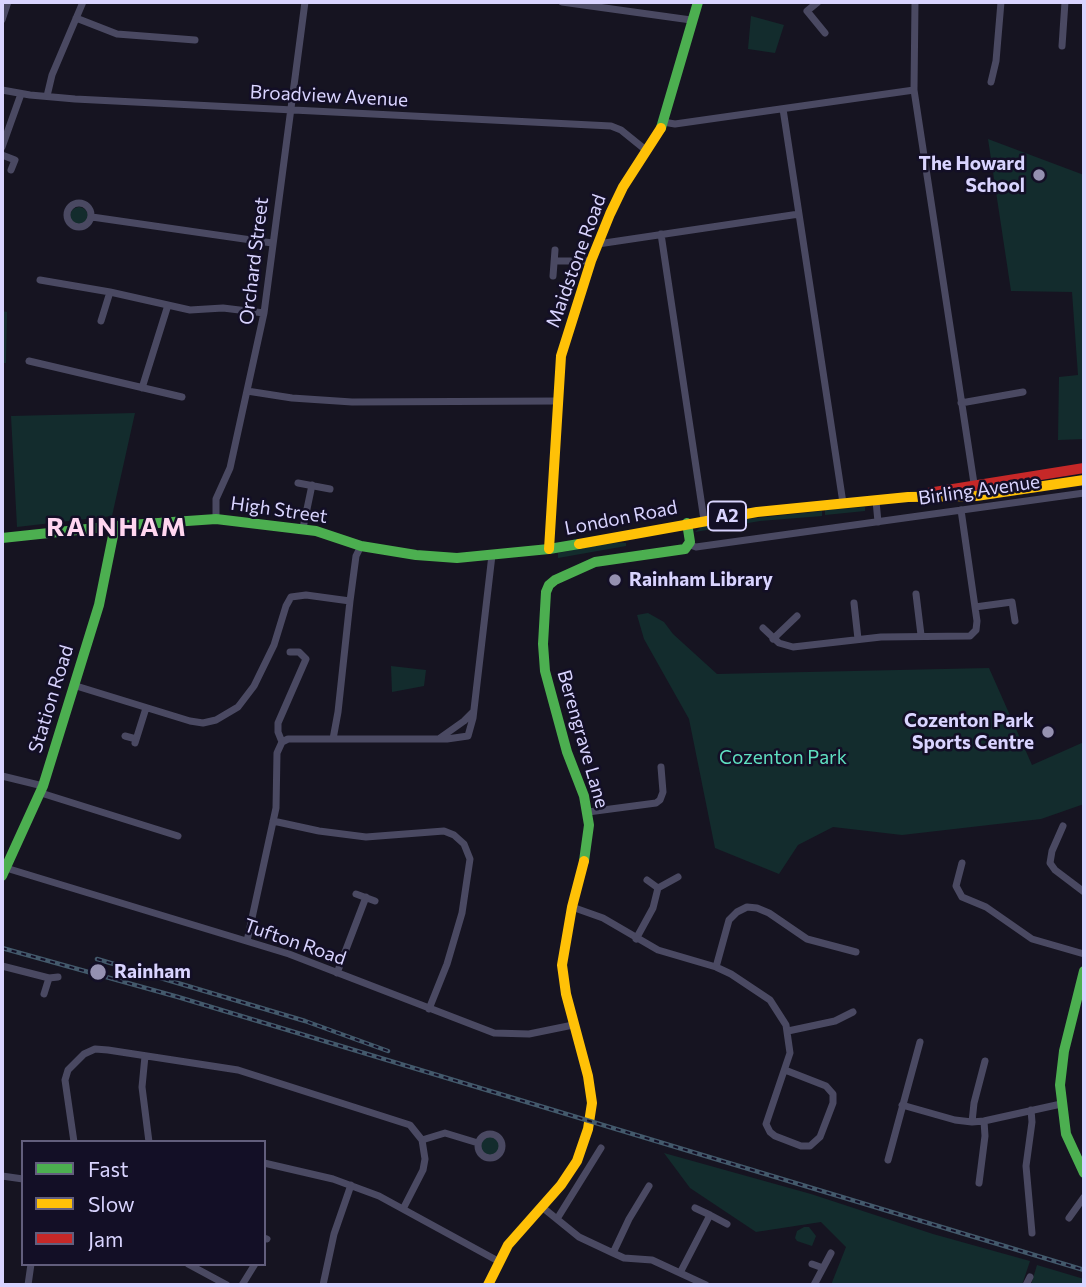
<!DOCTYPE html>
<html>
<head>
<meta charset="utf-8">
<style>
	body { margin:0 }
	#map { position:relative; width:1086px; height:1287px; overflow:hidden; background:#161421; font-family:Commissioner,sans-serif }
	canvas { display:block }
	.frame { position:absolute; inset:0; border:4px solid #d9d4ff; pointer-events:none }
	.legend { position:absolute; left:21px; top:1140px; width:245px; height:126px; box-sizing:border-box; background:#130f26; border:2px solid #625e7d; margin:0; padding:9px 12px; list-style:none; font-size:21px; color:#d9d4ff }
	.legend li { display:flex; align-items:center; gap:14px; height:35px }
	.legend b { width:35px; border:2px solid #625e7d }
</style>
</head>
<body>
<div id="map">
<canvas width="1086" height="1287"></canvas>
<div class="frame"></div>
<ul class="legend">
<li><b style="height:9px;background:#4caf50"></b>Fast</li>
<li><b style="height:9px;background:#ffc107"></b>Slow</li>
<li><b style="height:9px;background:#c62828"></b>Jam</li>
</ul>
</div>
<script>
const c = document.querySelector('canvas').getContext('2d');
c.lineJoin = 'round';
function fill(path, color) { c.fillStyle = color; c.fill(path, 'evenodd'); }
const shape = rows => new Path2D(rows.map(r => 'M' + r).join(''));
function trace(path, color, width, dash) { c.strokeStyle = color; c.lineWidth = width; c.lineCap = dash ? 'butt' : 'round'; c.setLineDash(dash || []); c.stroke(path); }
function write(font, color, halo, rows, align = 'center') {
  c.font = font + ' Commissioner,sans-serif'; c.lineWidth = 5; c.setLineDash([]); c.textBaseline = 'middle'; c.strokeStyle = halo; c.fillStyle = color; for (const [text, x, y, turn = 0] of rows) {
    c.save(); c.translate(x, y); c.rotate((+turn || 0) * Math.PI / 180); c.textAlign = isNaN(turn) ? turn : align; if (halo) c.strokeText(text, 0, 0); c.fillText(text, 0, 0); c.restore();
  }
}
fill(shape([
	[751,16,784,25,775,53,748,49],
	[988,139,1084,175,1084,439,1058,440,1059,377,1078,375,1072,292,1011,291],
	'70 216a9 9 0 1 1 18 0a9 9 0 1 1-18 0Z',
	[2,311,7,312,6,363,2,363],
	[135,413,112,516,17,527,11,416],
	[865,507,865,511,825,515,825,510],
	[822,511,822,516,760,521,695,532,701,527,719,522],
	[614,542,626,543,626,546,558,558,558,553],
	[648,613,664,622,673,634,717,674,989,668,1032,765,1084,742,1084,804,1041,819,902,835,833,827,798,845,779,874,715,848,689,719,644,639,637,615],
	[391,666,426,670,424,686,392,692],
	'480 1146a10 10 0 1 1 20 0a10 10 0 1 1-20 0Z',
	[664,1153,811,1194,933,1234,1030,1261,1022,1285,831,1285,846,1247,821,1222,756,1232,690,1188],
	[804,1227,809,1227,816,1236,812,1246,797,1241,795,1238,797,1231],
	[1037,1265,1084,1279,1084,1285,1031,1285]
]), '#132c2d');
trace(shape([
	[562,2,691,20],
	[818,2,807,11,825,33],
	[915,2,914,90,975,490],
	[76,18,117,34,195,40],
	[2,20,8,2],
	[1062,46,1065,2],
	[991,82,996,61,1001,2],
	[2,90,30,95,75,99,611,126,621,130,647,151],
	[47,96,52,75,83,2],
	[783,109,843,503],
	[663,122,675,124,914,90],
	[2,147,21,94],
	[2,155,15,160,11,170],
	'67 215a12 12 0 1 1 24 0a12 12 0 1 1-24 0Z',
	[92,217,272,243],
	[661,234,704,520],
	[598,244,799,214],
	[555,261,591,261],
	[553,276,555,250],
	[40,280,110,292,190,310,223,308,264,313],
	[101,321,110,292],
	[29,361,182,397],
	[142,388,168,305],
	[247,391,292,398,352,402,557,401],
	[961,403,1023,392],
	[298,483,330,489],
	[876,501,878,522],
	[216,519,216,499,230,468,264,313,305,2],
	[303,528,312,485],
	[690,545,696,547,1084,493],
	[916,594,921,635],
	[854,603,858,639],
	[975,607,1012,602,1015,621],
	[763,628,779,643,793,647,881,637,970,636,976,630,977,621,961,510],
	[773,639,797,616],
	[73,685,190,721,203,723,216,720,238,707,254,686,274,645,286,606,291,597,306,595,350,601],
	[125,736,136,739],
	[440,738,464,721,473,712],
	[333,739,338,712,350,601,356,556,361,546],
	[282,742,288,739,447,739,468,736,473,718,492,555],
	[135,743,146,708],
	[2,776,43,786],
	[41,793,178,836],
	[588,812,656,803,660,800,663,792,661,767],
	[273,821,319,831,366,837,444,831,454,835,464,844,470,859,462,913,447,964,429,1009],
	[1063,826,1052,851,1050,863,1055,870,1084,892],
	[962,863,956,886,962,897,986,907,1032,939,1084,954],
	[6,868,289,954,494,1033,529,1034,573,1025],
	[647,880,658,888],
	[356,894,375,901],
	[572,907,603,918,658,950,716,967,731,974,770,1000,786,1025,790,1053,766,1124,770,1132,775,1136,801,1146,810,1146,820,1137,833,1103,833,1094,826,1086,785,1070],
	[636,939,653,908,658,888,678,877],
	[247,941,276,808,277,753,282,742,278,732,278,723,306,659,299,652,290,652],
	[2,966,49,978,58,977],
	[716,967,729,920,737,912,747,907,757,908,769,913,807,939,856,952],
	[337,973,366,897],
	[44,994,49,978],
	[788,1031,835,1021,853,1012],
	[145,1056,142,1087,149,1142],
	[902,1105,955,1120,972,1122,984,1121,1061,1104],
	[1031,1110,1032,1122,1026,1166,1032,1233],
	[972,1122,974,1103,985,1061],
	'478 1146a12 12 0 1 1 24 0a12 12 0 1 1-24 0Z',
	[422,1140,445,1133,478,1143],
	[74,1142,65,1080,68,1070,84,1054,95,1049,108,1050,238,1070,410,1125,422,1140,425,1159,423,1170,403,1209],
	[888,1160,920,1042],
	[264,1163,333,1179,379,1196,498,1261],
	[2,1176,23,1179],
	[979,1183,985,1136,984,1121],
	[542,1207,579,1237,613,1253,624,1258,652,1260,706,1285],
	[695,1208,710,1215],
	[1069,1218,1084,1197],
	[557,1219,601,1148],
	[264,1238,267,1239],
	[613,1253,629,1219,649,1186],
	[188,1264,227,1285],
	[812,1264,823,1268],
	[680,1273,710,1215,727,1224],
	[28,1285,31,1264],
	[242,1285,255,1264],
	[323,1285,334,1234,351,1185],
	[814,1285,831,1253],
	[1026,1285,1030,1277]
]), '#4a4962', 7);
trace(shape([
	[661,128,698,2],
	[2,538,115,526,216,519,316,531,361,546,416,555,457,558,549,549,579,544],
	[584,861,589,825,584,796,567,752,545,671,543,644,546,592,549,585,555,580,595,562,685,549,690,542,687,523],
	[2,876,43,786,99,605,115,526],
	[1084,971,1064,1051,1060,1085,1066,1134,1084,1173]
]), '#4caf50', 10);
trace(shape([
	[579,544,757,512,908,497,976,496,1084,480],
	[549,549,561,356,591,261,610,214,623,187,661,128],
	[488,1285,508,1245,561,1185,577,1161,588,1129,592,1103,588,1076,566,994,562,965,572,907,584,861]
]), '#ffc107', 10);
trace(shape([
	[928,493,1084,468]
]), '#c62828', 10);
const rail = shape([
	[2,948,178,997,1084,1270],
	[97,959,305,1021,388,1051]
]);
trace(rail, '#43596b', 4.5);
trace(rail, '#130f26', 2, [5]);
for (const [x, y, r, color] of [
	[1039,175,7,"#9591b1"],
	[615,580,7,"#9591b1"],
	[1048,732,7,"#9591b1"],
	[98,972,9,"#9591b1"]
]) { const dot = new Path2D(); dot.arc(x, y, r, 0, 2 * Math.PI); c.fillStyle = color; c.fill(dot); trace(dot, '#130f26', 2.5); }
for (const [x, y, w] of [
	[727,516,38]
]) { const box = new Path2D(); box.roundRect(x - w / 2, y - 14.5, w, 29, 5); c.fillStyle = '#130f26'; c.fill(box); trace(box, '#d9d4ff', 2); }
write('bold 18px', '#d9d4ff', null, [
	["A2",727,516]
]);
write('19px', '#d9d4ff', '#130f26', [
	["Broadview Avenue",329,96,3],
	["Orchard Street",254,261,-83],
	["Maidstone Road",576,261,-70],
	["Birling Avenue",979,490,-8],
	["High Street",279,510,8],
	["London Road",621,518,-11],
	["Station Road",51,699,-73],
	["Berengrave Lane",583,739,74],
	["Tufton Road",295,942,19]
]);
write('bold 19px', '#d9d4ff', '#130f26', [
	["The Howard",1025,164],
	["School",1025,186],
	["Rainham Library",629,580,"left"],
	["Cozenton Park",1034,721],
	["Sports Centre",1034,743],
	["Rainham",114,972,"left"]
], 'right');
write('19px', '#5fe0c0', '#130f26', [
	["Cozenton Park",783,758]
]);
c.letterSpacing = '2px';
write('bold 26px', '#ffd6f0', '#130f26', [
	["RAINHAM",117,527]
]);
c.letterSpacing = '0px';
</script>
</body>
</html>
